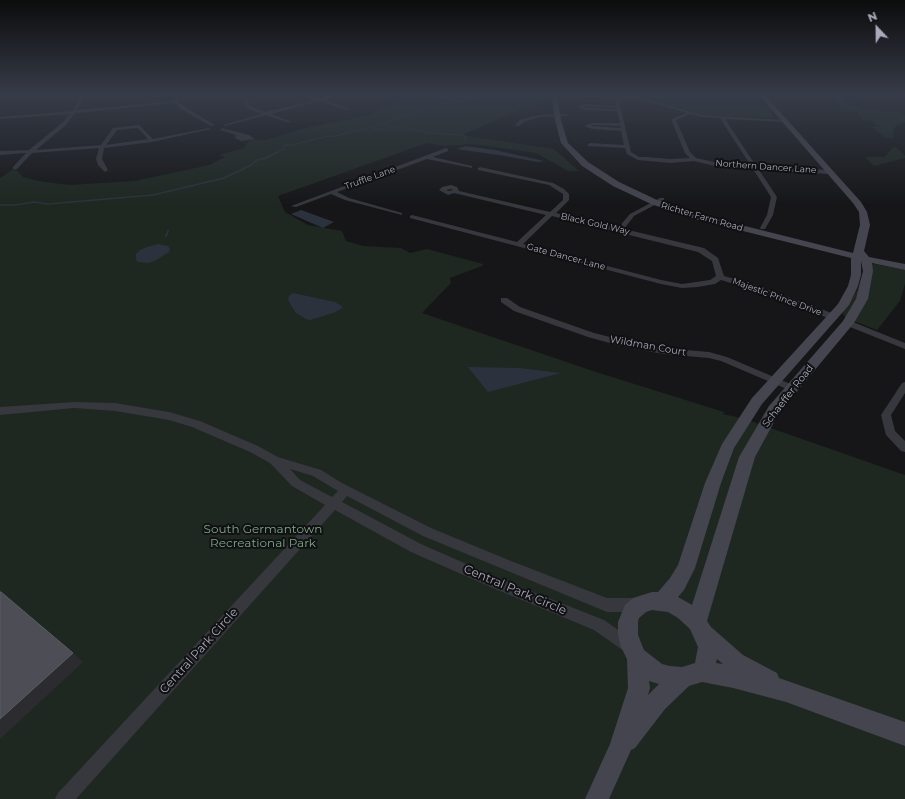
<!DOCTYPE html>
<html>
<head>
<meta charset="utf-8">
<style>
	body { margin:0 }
	#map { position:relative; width:905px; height:799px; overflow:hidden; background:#161618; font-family:Montserrat,sans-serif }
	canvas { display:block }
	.north { position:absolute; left:857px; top:8px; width:40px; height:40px; -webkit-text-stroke:3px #111113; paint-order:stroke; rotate:338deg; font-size:11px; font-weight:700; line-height:16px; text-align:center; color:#a7aaba }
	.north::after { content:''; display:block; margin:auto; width:14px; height:18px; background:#a7aaba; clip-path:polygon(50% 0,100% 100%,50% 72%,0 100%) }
</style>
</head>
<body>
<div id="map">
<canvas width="905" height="799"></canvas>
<div class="north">N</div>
</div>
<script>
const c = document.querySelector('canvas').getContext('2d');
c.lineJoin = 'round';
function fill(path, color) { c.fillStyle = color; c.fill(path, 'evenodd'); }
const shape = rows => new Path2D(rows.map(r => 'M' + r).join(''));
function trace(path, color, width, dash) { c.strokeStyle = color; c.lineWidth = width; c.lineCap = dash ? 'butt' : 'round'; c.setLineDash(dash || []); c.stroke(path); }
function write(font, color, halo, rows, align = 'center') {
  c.font = font + ' Montserrat,sans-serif'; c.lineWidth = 4; c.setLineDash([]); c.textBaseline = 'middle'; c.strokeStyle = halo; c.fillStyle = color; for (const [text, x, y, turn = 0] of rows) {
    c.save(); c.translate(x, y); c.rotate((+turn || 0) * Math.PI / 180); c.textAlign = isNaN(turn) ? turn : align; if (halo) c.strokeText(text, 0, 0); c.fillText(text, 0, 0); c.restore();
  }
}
fill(shape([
	[409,94,548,94,549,100,519,110,462,135,554,149,579,171,568,171,536,153,474,144,444,146,427,143,278,196,285,212,308,225,342,231,346,241,363,246,401,248,410,253,427,249,483,264,482,266,450,278,451,283,422,313,596,372,724,412,723,414,745,419,905,475,905,799,0,799,0,178,15,168,23,177,38,181,69,185,135,181,209,165,225,157,219,155,244,148,248,141,253,139,265,140,310,127,372,114,409,97],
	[567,94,754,94,774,117,770,118,698,115,642,98,618,97,613,100,598,97,573,98,567,97],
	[829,97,847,99,861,110,900,112,905,115,905,122,896,126,893,131,894,138,885,138,871,126,880,127,874,124,873,121,863,120,857,112,842,109,832,99,827,99],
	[894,147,897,148,905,156,905,158,874,166,865,157,884,157],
	[875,264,905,270,905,284,900,301,877,330,846,318,841,311,857,290,866,265]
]), '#1e2720');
fill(shape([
	[466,146,495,150,544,161,538,162,499,155,456,149],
	[301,210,334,222,323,228,291,214],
	[158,244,168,246,170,249,169,252,155,261,148,263,138,262,136,260,136,254,140,250,147,247],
	[293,293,335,302,343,307,341,309,333,313,310,320,306,319,296,313,291,305,288,299,289,296],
	[468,367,519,368,561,373,488,392]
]), '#2b323e');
trace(shape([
	[571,96,577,94],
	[370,127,376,130,395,127,402,128,405,125,408,128,426,133,463,135,466,137,464,143],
	[276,153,284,149,284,145,292,145,328,136,336,136,375,126,443,104,495,94]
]), '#2b323e', 1);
trace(shape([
	[0,205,15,205,34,202,48,204,153,195,224,178,251,165,257,160,266,158,278,152]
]), '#2b323e', 1.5);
trace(shape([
	[166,236,168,231]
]), '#2b323e', 2);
fill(shape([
	[18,94,16,95,0,97,0,95,18,94],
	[82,94,86,94,77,110,175,101,173,94,177,94,179,102,185,107,215,125,211,126,181,109,176,103,75,113,66,125,36,150,101,145,113,128,139,125,153,139,209,128,211,129,152,142,104,148,102,159,108,170,105,172,98,165,96,159,99,148,32,153,17,169,13,169,13,167,26,153,0,155,0,151,29,150,62,123,70,114,0,119,0,117,73,111,82,94],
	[138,128,148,139,106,145,117,130,138,128],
	[299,94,306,94,319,98,334,94,342,94,324,100,351,109,347,110,319,101,271,114,290,121,290,123,266,115,225,126,223,125,262,114,248,109,244,101,246,101,252,107,266,112,315,100,299,94],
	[835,94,840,94,845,99,842,100,835,94],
	[899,94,904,94,905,98,904,98,899,94],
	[628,97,643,98,701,115,786,120,784,122,725,119,756,166,829,170,832,172,829,174,759,170,777,197,773,215,765,229,761,229,760,228,767,215,771,197,753,169,723,168,694,161,670,163,638,160,627,154,625,148,588,146,587,145,590,143,624,145,621,131,592,129,584,126,592,123,620,123,617,111,586,110,578,108,578,106,585,104,616,106,615,101,617,99,628,97],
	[628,99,643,100,687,113,671,119,685,153,690,158,670,159,646,157,639,157,631,152,619,101,628,99],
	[586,106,616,108,616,109,584,107,586,106],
	[691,114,701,117,720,118,751,166,723,164,696,158,690,152,676,120,691,114],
	[592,125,620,126,621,128,591,126,592,125],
	[566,114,568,116,539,117,524,122,519,126,515,125,520,120,539,115,566,114],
	[222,128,249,135,255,139,241,141,235,138,236,135,220,130,222,128],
	[446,148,448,149,448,151,433,157,472,166,472,168,427,159,337,192,349,198,402,213,402,215,345,200,331,194,296,207,291,206,446,148],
	[480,167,553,183,564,189,569,194,569,200,556,213,618,228,630,214,660,198,664,198,664,200,634,216,624,229,704,248,718,258,724,276,756,285,837,315,838,317,837,319,831,319,750,289,721,280,715,284,698,287,682,288,661,284,410,218,410,216,412,215,517,242,546,215,454,193,448,195,439,190,442,187,451,185,457,187,459,191,550,212,563,200,563,194,549,185,478,170,478,168,480,167],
	[451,189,453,190,449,191,446,190,451,189],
	[552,216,698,252,712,261,716,276,710,280,682,284,661,280,523,244,552,216],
	[501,298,507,298,520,307,594,333,618,339,663,348,709,352,727,357,795,386,797,388,792,391,789,390,721,361,709,358,663,354,617,345,588,337,514,311,501,302,501,298],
	[848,320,905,343,905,349,845,325,844,323,845,321,848,320],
	[905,382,905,393,891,415,895,431,905,441,905,452,901,451,886,435,881,415,902,383,905,382],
	[74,402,115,403,169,412,200,421,258,446,278,457,321,470,342,483,431,528,511,561,607,598,638,598,643,600,645,605,643,610,638,612,607,612,423,536,347,496,342,502,421,544,503,580,604,620,634,641,636,646,634,651,629,653,624,651,594,630,493,588,411,552,335,510,76,799,55,799,58,793,325,505,292,486,270,463,250,452,192,427,169,420,115,411,74,408,0,415,0,407,74,402],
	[290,469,313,476,338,491,332,497,300,480,290,469]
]), '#37373e');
fill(shape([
	[551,94,557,94,561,120,568,143,588,162,619,182,657,200,701,215,853,253,860,225,859,212,853,203,758,94,764,94,861,202,867,212,870,225,864,251,869,257,905,264,905,270,872,263,873,271,868,299,854,323,779,413,755,457,707,621,711,627,743,655,777,673,779,678,905,722,905,746,786,702,733,688,702,682,689,686,665,709,635,748,631,750,609,799,585,799,610,744,628,688,627,659,621,647,618,635,618,622,625,605,633,598,652,592,658,592,670,578,678,565,705,483,722,444,752,398,838,304,848,286,851,275,851,258,695,219,651,204,613,186,582,166,561,143,555,120,551,94],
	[861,261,863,271,856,299,843,321,769,406,739,457,692,605,678,597,684,590,695,568,721,483,734,448,762,404,849,305,858,286,861,275,861,261],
	[652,610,668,612,678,618,690,629,698,647,695,663,682,667,670,666,662,664,644,650,638,635,638,622,639,618,646,612,652,610],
	[717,659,723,664,716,663,717,659],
	[649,681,659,684,648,695,650,688,649,681]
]), '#44454e');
fill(shape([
	[73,653,83,662,0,739,0,719]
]), '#2c2c30');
const building = shape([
	[0,592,1,592,73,653,0,719,0,592]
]);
fill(building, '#4d4e55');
trace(building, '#5b5c65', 1);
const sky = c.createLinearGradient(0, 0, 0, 206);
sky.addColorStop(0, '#0c0c0d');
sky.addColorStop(0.46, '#363c48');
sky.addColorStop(1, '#363c4800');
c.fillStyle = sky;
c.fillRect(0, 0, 905, 206);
write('9px', '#a7aaba', '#111113', [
	["Northern Dancer Lane",766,167,4],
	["Truffle Lane",370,178,-20],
	["Richter Farm Road",702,217,16],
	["Black Gold Way",595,224,13],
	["Gate Dancer Lane",566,257,15],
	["Majestic Prince Drive",777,297,20]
]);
write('10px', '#a7aaba', '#111113', [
	["Wildman Court",648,346,10],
	["Schaeffer Road",788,396,-52]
]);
write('12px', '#7ca685', '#111113', [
	["South Germantown",263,529],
	["Recreational Park",263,543]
]);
write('12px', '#a7aaba', '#111113', [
	["Central Park Circle",515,590,23],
	["Central Park Circle",199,651,-48]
]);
</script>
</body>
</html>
